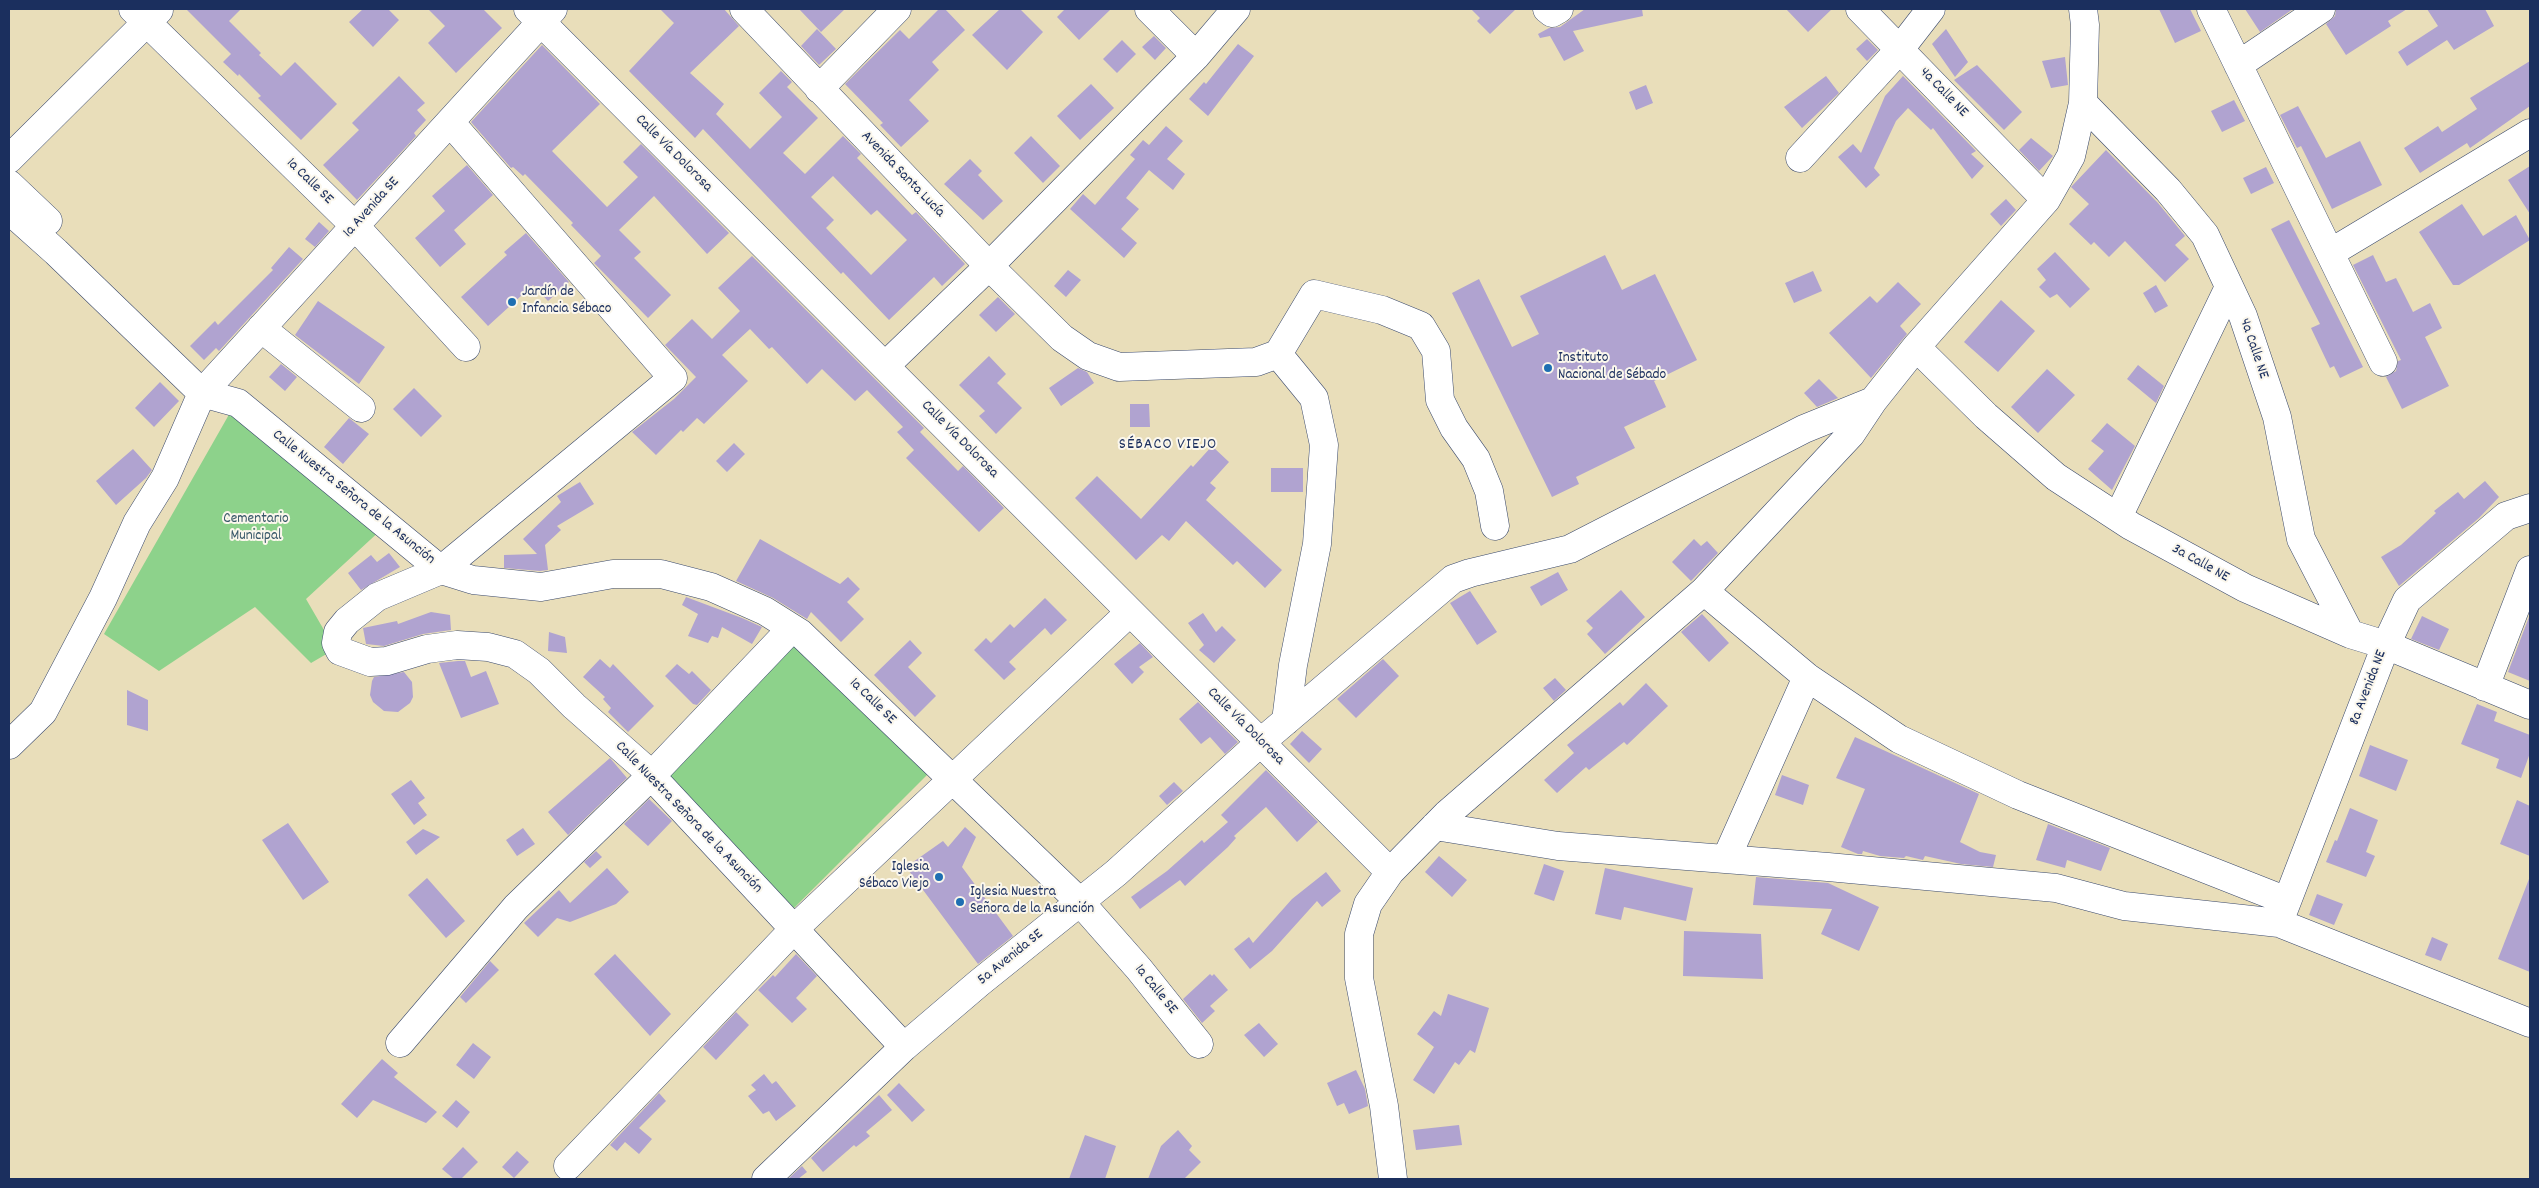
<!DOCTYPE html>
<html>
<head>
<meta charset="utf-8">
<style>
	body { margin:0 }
	#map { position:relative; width:2539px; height:1188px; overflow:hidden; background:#e9deba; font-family:Dekko,sans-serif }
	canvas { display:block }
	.frame { position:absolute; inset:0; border:10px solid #1b2f5e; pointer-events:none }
</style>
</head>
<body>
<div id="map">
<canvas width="2539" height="1188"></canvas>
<div class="frame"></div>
</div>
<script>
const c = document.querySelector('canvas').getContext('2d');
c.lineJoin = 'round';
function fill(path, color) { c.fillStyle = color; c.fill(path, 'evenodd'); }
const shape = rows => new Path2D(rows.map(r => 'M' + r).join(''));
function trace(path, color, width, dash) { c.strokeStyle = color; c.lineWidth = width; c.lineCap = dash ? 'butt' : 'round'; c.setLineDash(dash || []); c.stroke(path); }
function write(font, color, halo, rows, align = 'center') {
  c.font = font + ' Dekko,sans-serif'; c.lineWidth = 4; c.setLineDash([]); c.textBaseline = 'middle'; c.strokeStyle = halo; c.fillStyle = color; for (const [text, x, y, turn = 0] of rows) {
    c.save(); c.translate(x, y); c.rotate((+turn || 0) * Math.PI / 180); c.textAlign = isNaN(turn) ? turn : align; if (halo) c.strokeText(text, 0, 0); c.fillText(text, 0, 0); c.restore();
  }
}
fill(shape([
	[231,411,383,528,306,599,335,649,311,663,255,607,159,671,104,634],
	[792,643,928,774,791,911,662,775]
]), '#8dd28b');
fill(shape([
	[186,9,241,9,229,21,261,53,259,55,281,76,295,62,337,104,301,140,258,98,261,96,239,74,238,76,223,62,231,54],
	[363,9,388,9,399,20,373,47,349,22],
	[428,9,483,9,502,28,456,73,428,43,445,26],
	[660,9,724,9,739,26,690,73,724,104,716,114,750,149,782,117,759,93,781,71,792,82,787,87,818,118,783,153,805,174,843,136,861,154,857,158,912,215,916,212,965,264,942,286,934,277,889,320,843,272,841,274,703,129,695,138,629,71,674,23],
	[833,176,871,215,877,210,907,240,871,275,826,228,834,220,811,197],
	[799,9,845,9,821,32],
	[939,9,945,9,965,30,932,62,939,70,909,100,929,121,901,147,880,125,883,123,845,84,900,30,909,39],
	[1000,9,1020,9,1043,32,1007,70,972,35],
	[1065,9,1111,9,1079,40,1057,17],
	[1471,9,1516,9,1490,34,1477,21,1480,18],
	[1585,9,1642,9,1643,16,1573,31,1584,51,1564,61,1550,36,1540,38,1538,34,1549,28,1560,27],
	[1786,9,1832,9,1808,32],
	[2159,9,2190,9,2201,31,2175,43],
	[2245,9,2293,9,2260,32],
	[2336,9,2407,9,2388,21,2391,26,2346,55,2326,24,2335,16],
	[2427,9,2485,9,2494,26,2454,50,2447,40,2407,66,2398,52,2438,26],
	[817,29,836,49,819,65,801,46],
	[1946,29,1968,62,1955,77,1932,44],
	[1154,36,1166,48,1155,60,1142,47],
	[1867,39,1878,50,1867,61,1856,49],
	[1122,40,1136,54,1117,73,1103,59],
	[1238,44,1254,56,1208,116,1189,99,1204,82,1206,84],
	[542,45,600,104,552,151,607,207,638,177,623,162,641,144,729,233,707,254,654,196,619,230,641,252,634,258,671,295,648,318,594,263,601,256,571,225,573,223,525,174,523,176,513,167,511,168,471,122],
	[2065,57,2068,85,2051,88,2042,61],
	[2530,61,2530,106,2470,148,2467,143,2420,173,2404,148,2438,126,2442,132,2477,109,2470,98],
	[1977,65,2022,112,2004,130,1954,80],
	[399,76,425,103,417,110,426,120,414,133,416,136,357,200,323,165,359,130,352,123],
	[1826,76,1839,93,1802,128,1784,107],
	[1903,76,1976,151,1971,154,1984,166,1972,179,1933,128,1931,130,1908,108,1896,121,1874,168,1880,175,1866,188,1838,157,1853,144,1861,153,1885,96],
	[1091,84,1114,108,1080,140,1057,116],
	[1646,85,1653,103,1636,110,1629,92],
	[2234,100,2245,121,2222,132,2211,111],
	[2298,106,2326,158,2360,141,2382,185,2332,209,2301,146,2297,148,2280,115],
	[1166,126,1183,141,1167,159,1185,174,1173,190,1149,170,1126,198,1139,209,1121,229,1137,243,1124,258,1070,209,1083,194,1095,205,1135,159,1130,155,1143,140,1149,145],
	[1031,136,1060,166,1043,183,1014,153],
	[2031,138,2053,156,2039,171,2019,150],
	[2106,150,2158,203,2185,236,2175,245,2189,259,2165,282,2125,241,2109,257,2094,242,2091,245,2069,224,2089,204,2071,187],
	[970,159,982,171,978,175,1003,201,983,220,944,184],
	[467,165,493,195,454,230,466,244,440,267,415,238,445,211,432,196],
	[2530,166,2530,214,2508,180],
	[2266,167,2274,183,2251,194,2243,178],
	[2006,199,2016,210,2001,226,1990,214],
	[2462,204,2483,236,2516,215,2530,240,2459,285,2453,285,2419,232],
	[2289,220,2363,367,2340,378,2334,366,2330,368,2311,328,2320,324,2271,229],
	[319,222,329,231,315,247,305,239],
	[526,233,569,282,548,301,533,285,488,326,461,297,507,255,504,252],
	[289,247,303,259,219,351,216,348,204,360,190,346,215,321,218,325,273,270,271,268],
	[2055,252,2090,289,2070,308,2057,294,2050,298,2039,287,2046,280,2037,269],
	[1605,255,1622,290,1655,274,1697,360,1654,381,1666,407,1624,427,1635,448,1576,477,1579,484,1552,497,1452,293,1479,279,1512,347,1539,334,1520,296],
	[2373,255,2386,282,2396,278,2413,312,2430,303,2442,328,2425,337,2449,386,2402,409,2386,377,2396,371,2398,361,2401,360,2353,265],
	[752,256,924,428,920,432,958,471,963,466,1004,508,979,532,906,458,914,450,897,432,903,427,867,390,855,401,822,369,807,384,772,347,769,349,750,329,722,355,748,381,704,424,697,418,683,432,681,430,656,455,632,432,674,399,696,377,665,345,692,319,712,339,740,311,718,288],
	[1068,270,1081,280,1066,297,1054,286],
	[1813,271,1822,291,1794,303,1785,283],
	[1898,282,1921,304,1900,326,1907,334,1871,378,1829,333,1870,296,1877,303],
	[2156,285,2168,306,2155,313,2143,293],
	[998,297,1015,314,996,332,979,315],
	[2001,300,2035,331,1998,372,1964,342],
	[318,301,385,347,359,384,295,335],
	[989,356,1006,374,997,383,1022,408,996,434,979,416,985,411,959,385],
	[281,364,297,377,285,391,269,377],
	[2138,365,2164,386,2156,403,2127,379],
	[1078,368,1087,372,1094,383,1061,406,1049,388],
	[2047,369,2075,395,2038,433,2011,407],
	[1819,379,1838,398,1817,407,1804,393],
	[160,382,179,401,154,427,135,408],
	[414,388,442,416,421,437,393,409],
	[1130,404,1149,404,1150,427,1130,427],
	[349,418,369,434,343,464,324,447],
	[2107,423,2135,446,2112,490,2088,469,2104,451,2091,441],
	[734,443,745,454,727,472,716,461],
	[1212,446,1229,462,1210,483,1216,488,1206,500,1282,570,1265,588,1237,561,1233,565,1186,521,1169,541,1162,535,1136,560,1075,498,1097,476,1141,519,1191,465,1193,467],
	[133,449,152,470,146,478,116,505,96,481],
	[1271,468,1303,468,1303,492,1271,492],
	[2485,481,2499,497,2479,518,2399,586,2381,557,2401,545,2436,513,2434,511,2458,492,2464,499],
	[580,482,594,504,557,526,561,530,545,545,548,570,540,571,504,568,504,555,537,554,523,539,561,502,557,496],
	[760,539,840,584,848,577,860,589,847,602,864,619,841,642,811,612,807,619,773,598,736,581],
	[1694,539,1701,546,1707,541,1718,553,1691,581,1672,562],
	[389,553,400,567,361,590,348,573,371,555,377,562],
	[1558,572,1568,590,1541,606,1530,587],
	[1621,590,1645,617,1605,654,1587,634,1593,628,1586,621],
	[1470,591,1497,632,1477,645,1450,603],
	[686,597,742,618,762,627,752,644,722,627,718,638,712,636,708,643,688,636,698,614,682,605],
	[1045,598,1067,620,1051,635,1045,628,1009,662,1016,669,1004,680,974,650,986,638,991,643,1010,624,1014,628],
	[431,612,450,615,451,630,423,634,384,646,366,644,363,628,397,621,398,624],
	[1203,613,1216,632,1222,626,1236,640,1214,663,1199,650,1204,645,1188,623],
	[1702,614,1729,643,1709,662,1681,632],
	[2422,616,2449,629,2439,650,2411,639],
	[2529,617,2530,617,2530,681,2508,672],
	[549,632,565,637,567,653,548,651],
	[910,640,922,653,908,667,936,696,915,717,874,675],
	[1140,643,1153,657,1139,667,1144,672,1132,684,1114,664],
	[600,659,610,668,613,664,654,706,628,732,608,712,611,708,603,699,605,697,583,677],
	[1383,659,1399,676,1356,718,1337,699],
	[458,661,465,661,471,677,486,671,499,704,461,718,439,663],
	[677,664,689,674,692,671,711,690,697,705,693,704,665,676],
	[404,672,412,682,413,697,410,703,398,712,384,711,373,702,370,695,372,681,374,677],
	[1555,678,1566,690,1554,701,1543,688],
	[1646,683,1668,706,1627,745,1624,742,1589,770,1586,767,1557,793,1544,780,1574,753,1567,745,1620,702,1623,706],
	[127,690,148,700,148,731,127,725],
	[1198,702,1238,742,1225,754,1210,737,1201,744,1179,719],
	[2477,704,2497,712,2494,721,2530,735,2530,753,2521,778,2496,768,2499,759,2461,744],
	[1302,731,1322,749,1309,763,1290,744],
	[1855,737,1979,794,1960,842,1980,852,1996,855,1993,867,1961,864,1925,856,1923,860,1906,856,1904,858,1880,856,1863,851,1862,854,1858,854,1841,847,1865,789,1836,778],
	[2370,745,2408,760,2396,791,2359,776],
	[610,758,627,778,568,835,548,812],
	[1266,770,1318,822,1297,842,1266,807,1234,836,1236,838,1228,847,1185,886,1180,880,1140,909,1131,897,1167,871,1202,840,1204,843,1228,822,1221,815],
	[1782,775,1809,785,1803,805,1775,795],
	[411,780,425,798,418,803,427,815,414,825,391,794],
	[1174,782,1183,791,1167,805,1159,796],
	[649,799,672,821,648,846,624,824],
	[2517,800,2530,806,2530,856,2500,844],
	[2350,808,2378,820,2366,852,2375,856,2366,877,2326,862,2335,840,2337,841],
	[288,823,329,882,303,900,262,840],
	[2048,824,2110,848,2101,871,2067,860,2065,868,2036,860],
	[965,827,976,837,962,867,1013,936,978,964,906,867,943,841,948,847],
	[523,828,535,844,517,856,506,840],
	[423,829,440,837,416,855,406,842],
	[596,851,602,857,590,868,584,862],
	[1439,856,1467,880,1452,897,1425,872],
	[1544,864,1564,871,1554,901,1534,894],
	[607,868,629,892,616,904,570,922,557,918,538,937,524,923,559,890,570,903],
	[1605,868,1693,888,1686,921,1624,907,1621,920,1595,914],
	[1326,872,1341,891,1322,907,1317,901,1272,951,1250,969,1234,949,1249,937,1253,943,1292,899],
	[1756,877,1828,883,1879,907,1859,951,1821,934,1832,909,1753,905],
	[427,878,465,921,446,938,408,895],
	[2529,879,2530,879,2530,972,2498,959],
	[2317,894,2343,904,2334,925,2309,915],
	[1684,931,1761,934,1763,979,1683,976],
	[2432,937,2448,944,2441,961,2425,955],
	[615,954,671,1014,650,1036,594,974],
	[796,954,817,976,796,998,807,1009,792,1023,758,990,773,975,775,977],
	[490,961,499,970,466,1003,460,997],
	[1210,974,1212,976,1214,974,1228,990,1210,1006,1215,1011,1202,1023,1183,999],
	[1448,994,1489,1008,1475,1053,1470,1050,1459,1065,1455,1062,1434,1094,1413,1080,1434,1047,1417,1034,1434,1011,1441,1016],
	[736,1012,749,1025,716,1060,703,1047],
	[1259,1023,1278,1044,1264,1057,1244,1035],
	[473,1043,491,1057,474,1079,456,1065],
	[382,1059,398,1073,394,1077,437,1112,426,1123,373,1100,357,1118,341,1104],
	[1356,1070,1365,1089,1368,1106,1349,1114,1344,1103,1337,1106,1327,1083],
	[764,1074,772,1084,776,1081,796,1106,776,1121,769,1111,763,1114,748,1096,756,1090,751,1085],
	[899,1083,925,1110,912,1122,887,1095],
	[659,1093,666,1101,639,1128,652,1139,639,1154,625,1142,617,1151,610,1145],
	[879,1095,892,1110,866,1132,870,1136,856,1147,854,1145,823,1172,811,1158],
	[456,1100,470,1112,457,1128,442,1116],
	[1459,1125,1462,1145,1416,1150,1413,1130],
	[1178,1130,1192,1146,1189,1150,1201,1162,1184,1179,1148,1179,1161,1146],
	[1085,1135,1116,1146,1105,1179,1069,1179],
	[463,1147,478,1162,461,1179,454,1179,442,1169],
	[517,1151,529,1162,514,1178,502,1167],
	[802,1166,807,1172,798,1179,788,1179]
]), '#b0a3d0');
const minor = shape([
	[133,9,355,226,466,347],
	[528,9,1390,872],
	[744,9,989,266,1062,338,1088,356,1119,367,1256,362,1278,354,1314,294,1382,310,1421,326,1436,351,1440,400,1454,428,1476,459,1489,491,1495,526],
	[1149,9,1196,56],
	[1547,9,1552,13,1559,9],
	[1860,9,2046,200],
	[2211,9,2383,362],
	[2238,65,2321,9],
	[819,89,897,9],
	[2083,103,2168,190,2205,235,2243,316,2277,417,2301,539,2350,634],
	[450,122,673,378,441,570,377,597,347,621,338,632,336,643,340,651,370,662,387,661,427,649,457,645,488,647,515,654,539,671,574,706,642,766,904,1047],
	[1800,158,1900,49,1931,9],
	[9,159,159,10],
	[9,184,48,221],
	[9,210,56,252,202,393,238,403,441,570,473,580,541,587,613,574,661,574,711,587,765,611,800,633,1080,902,1139,969,1199,1044],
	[2330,253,2530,133],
	[261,328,361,408],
	[1916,347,1986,416,2056,477,2131,526,2245,588,2350,634,2386,645,2530,705],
	[1278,354,1314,398,1324,445,1317,544,1293,665,1286,721],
	[885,366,989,266,1196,56,1236,9],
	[2118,517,2229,287],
	[1704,591,1807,677,1899,739,2018,795,2287,901],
	[2485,687,2530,570],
	[9,745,43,712,103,598,137,523,165,478,202,393,553,9],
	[1435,826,1558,846,1828,867,2056,888,2124,906,2279,923,2530,1023],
	[1726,859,1807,677],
	[2281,917,2386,645,2407,600,2506,516,2530,508],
	[400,1043,516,907,651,776,792,628],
	[568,1166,795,928,1130,612],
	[766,1179,904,1047,979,983,1116,873,1261,742,1453,579,1470,573,1570,549,1804,429,1873,401],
	[1393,1179,1384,1106,1359,978,1359,934,1368,904,1390,872,1447,814,1704,591,1851,434,1873,401,1916,347,2046,200,2071,156,2083,103,2085,25,2083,9]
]);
trace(minor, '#3a496c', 29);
trace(minor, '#fff', 28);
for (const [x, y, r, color] of [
	[512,302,5,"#1f6fb2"],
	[1548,368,5,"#1f6fb2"],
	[939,877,5,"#1f6fb2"],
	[960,902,5,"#1f6fb2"]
]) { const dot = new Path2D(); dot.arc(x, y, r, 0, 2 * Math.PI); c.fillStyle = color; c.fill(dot); trace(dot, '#fbf7ec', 2); }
write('15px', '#1b2f5e', '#fbf7ec', [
	["4a Calle NE",1943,93,46],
	["Calle Vía Dolorosa",673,154,45],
	["Avenida Santa Lucía",902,175,46],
	["1a Calle SE",309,182,44],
	["1a Avenida SE",372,208,-48],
	["4a Calle NE",2253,349,71],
	["Calle Vía Dolorosa",959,440,45],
	["Calle Nuestra Señora de la Asunción",353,498,39],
	["3a Calle NE",2200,564,29],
	["8a Avenida NE",2369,688,-69],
	["1a Calle SE",872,702,44],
	["Calle Vía Dolorosa",1245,727,45],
	["Calle Nuestra Señora de la Asunción",688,818,46],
	["5a Avenida SE",1011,958,-39],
	["1a Calle SE",1155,990,51]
]);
write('15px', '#1b2f5e', '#fbf7ec', [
	["Jardín de",522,293],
	["Infancia Sébaco",522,310],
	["Instituto",1558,359],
	["Nacional de Sébado",1558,376],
	["Iglesia",929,868,"right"],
	["Sébaco Viejo",929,885,"right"],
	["Iglesia Nuestra",970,893],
	["Señora de la Asunción",970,910]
], 'left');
write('15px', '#385869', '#fbf7ec', [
	["Cementario",256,520],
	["Municipal",256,537]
]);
c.letterSpacing = '1px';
write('16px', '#1b2f5e', '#fbf7ec', [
	["SÉBACO VIEJO",1168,446]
]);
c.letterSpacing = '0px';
</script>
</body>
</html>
